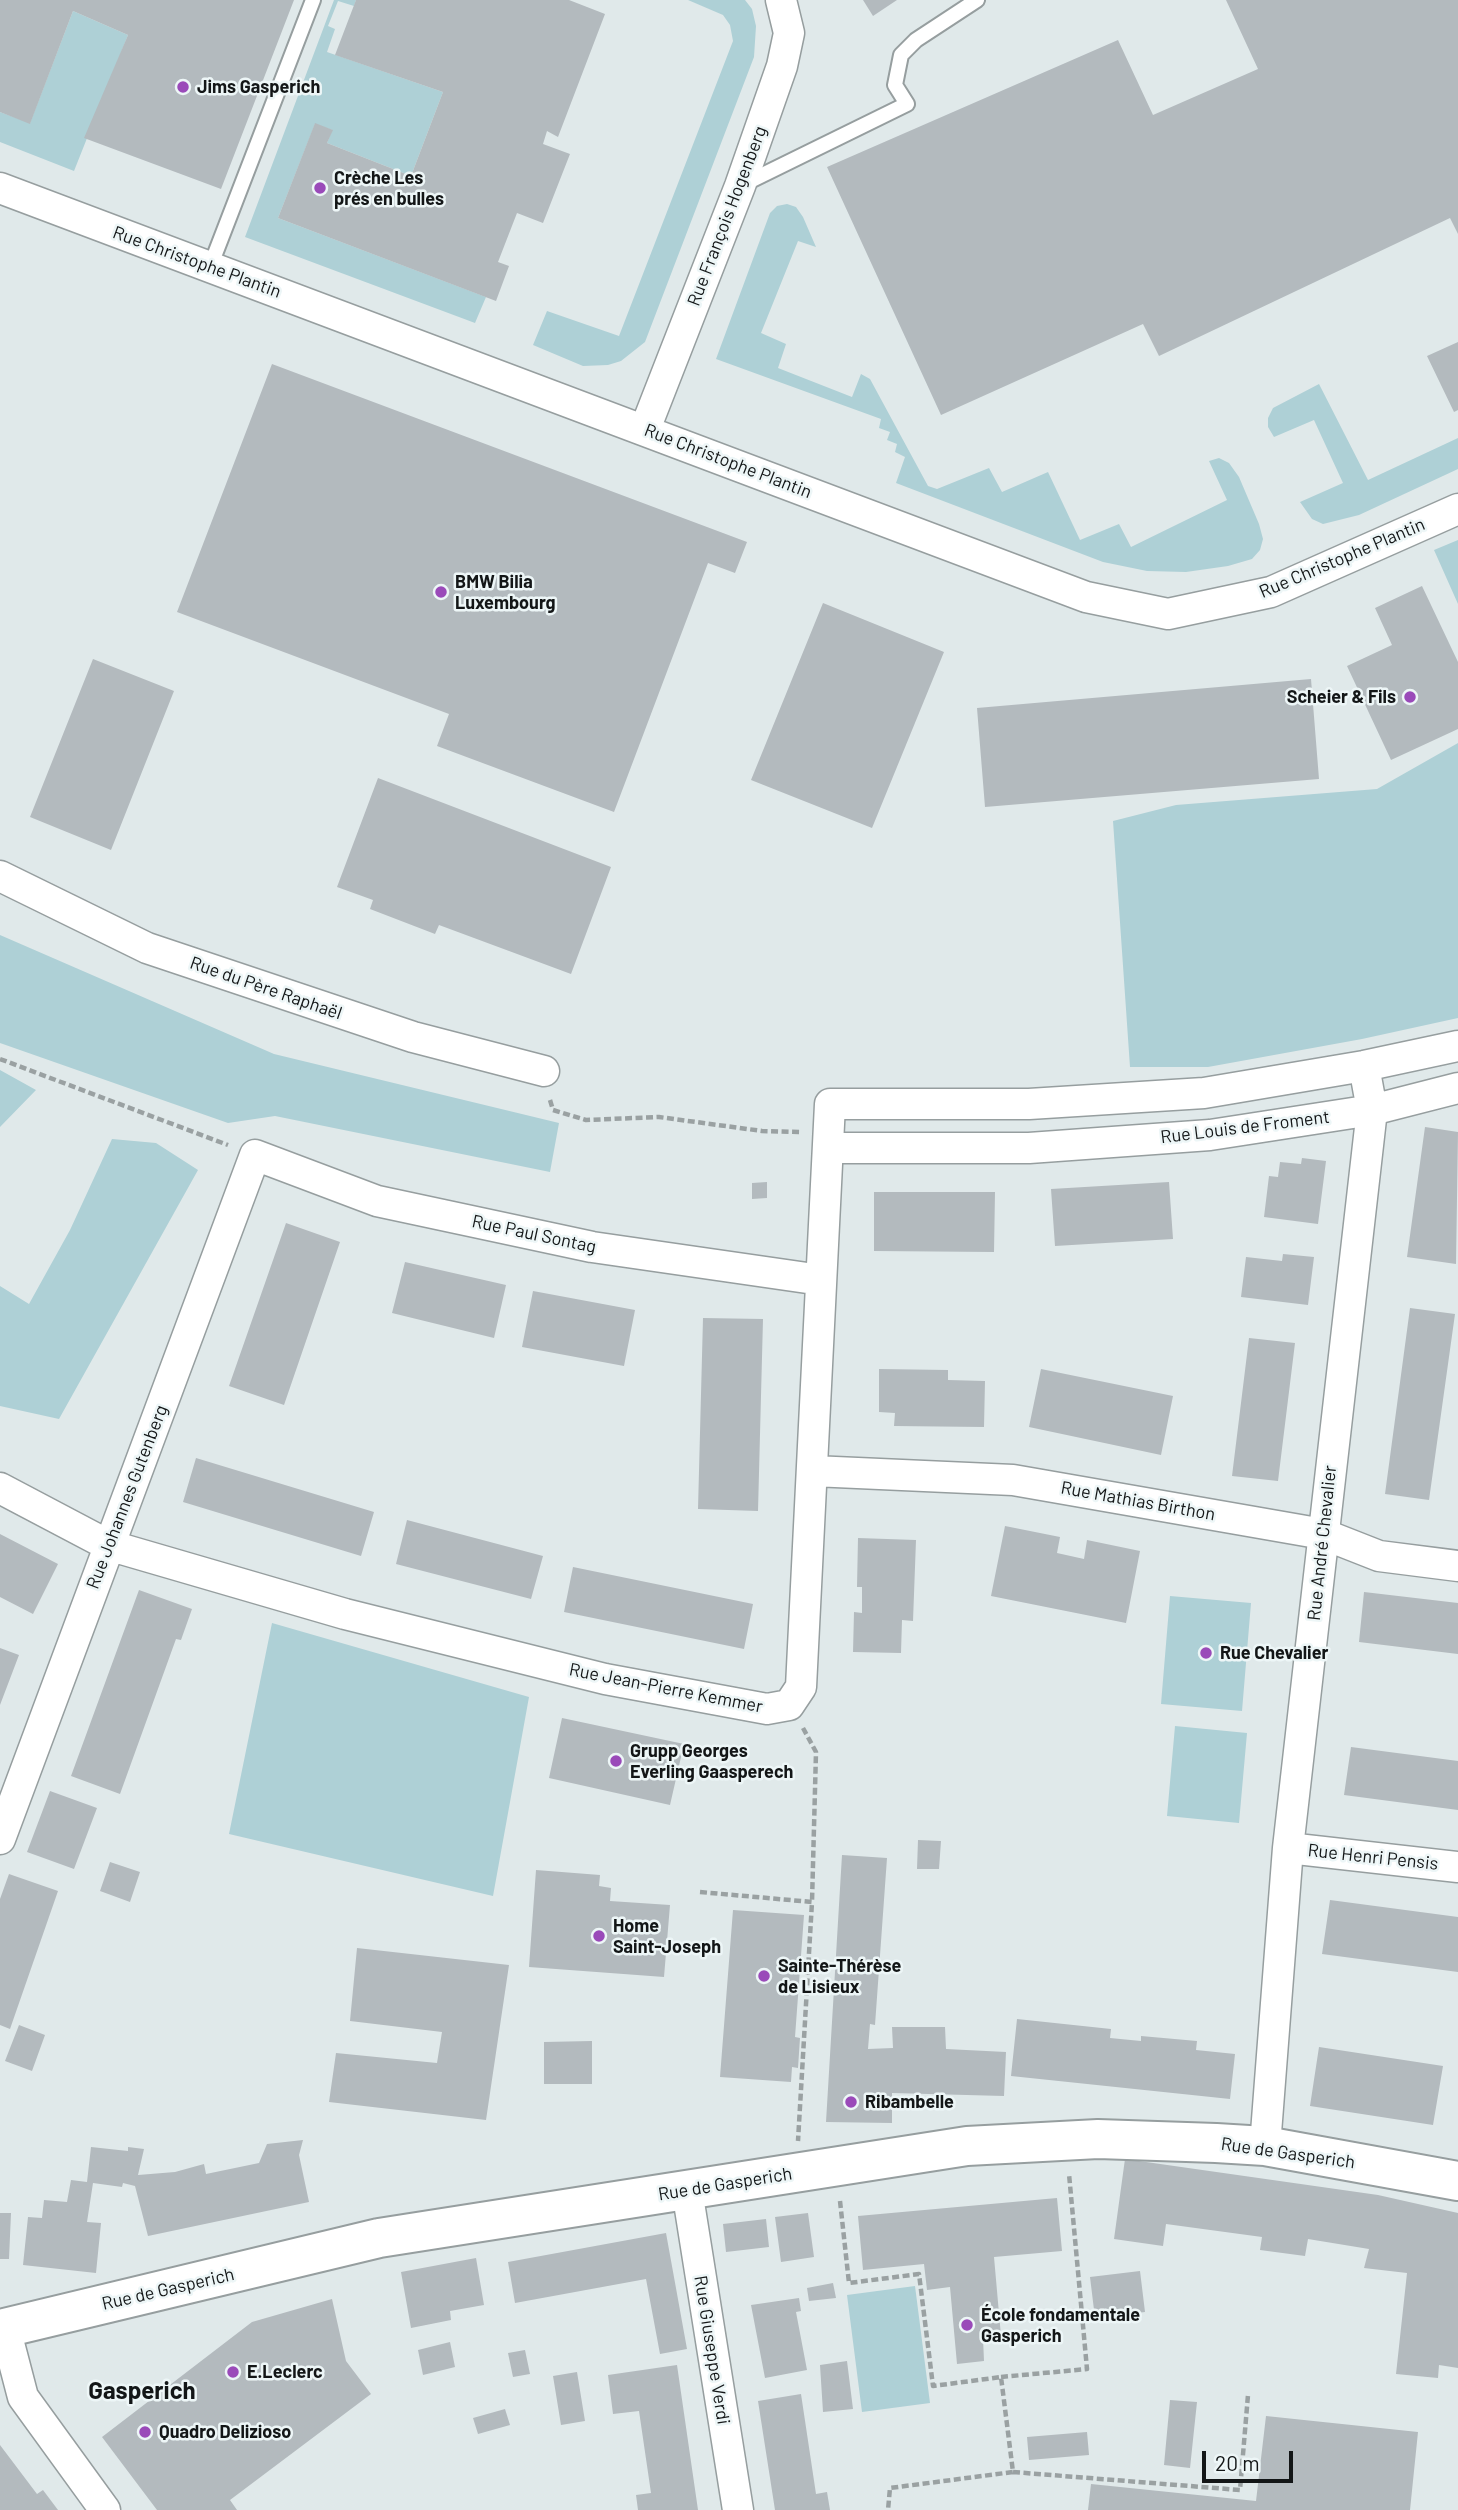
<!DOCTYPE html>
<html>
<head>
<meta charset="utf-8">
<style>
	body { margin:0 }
	#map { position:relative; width:1458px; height:2510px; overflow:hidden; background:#e0e9ea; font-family:Barlow,sans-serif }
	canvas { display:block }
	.scale { position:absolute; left:1202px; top:2451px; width:91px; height:32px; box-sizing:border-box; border:4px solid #131617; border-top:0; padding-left:9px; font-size:21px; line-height:24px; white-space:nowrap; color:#131617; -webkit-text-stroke:5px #edf6f7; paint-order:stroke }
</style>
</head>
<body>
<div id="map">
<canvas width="1458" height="2510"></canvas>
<div class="scale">20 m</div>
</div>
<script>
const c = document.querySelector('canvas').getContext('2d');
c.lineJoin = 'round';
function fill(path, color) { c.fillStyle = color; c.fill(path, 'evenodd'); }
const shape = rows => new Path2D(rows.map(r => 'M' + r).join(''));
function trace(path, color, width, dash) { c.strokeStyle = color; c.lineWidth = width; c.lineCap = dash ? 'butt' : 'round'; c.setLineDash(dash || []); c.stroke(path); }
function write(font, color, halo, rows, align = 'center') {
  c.font = font + ' Barlow,sans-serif'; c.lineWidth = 5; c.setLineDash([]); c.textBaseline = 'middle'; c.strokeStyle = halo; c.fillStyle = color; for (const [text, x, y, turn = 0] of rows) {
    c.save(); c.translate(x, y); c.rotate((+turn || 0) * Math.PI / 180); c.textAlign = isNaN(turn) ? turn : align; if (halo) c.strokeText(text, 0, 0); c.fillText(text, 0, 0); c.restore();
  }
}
fill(shape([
	[334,0,356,0,354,6,338,1,328,26,335,29,327,52,443,92,411,176,327,143,332,130,315,124,278,218,486,297,475,323,245,237],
	[688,0,745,0,752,9,756,26,754,57,645,342,621,361,608,365,583,366,533,345,547,311,619,336,733,41,730,25,723,15],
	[73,11,128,35,74,171,0,142,0,112,30,123],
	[787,204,796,207,803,217,816,247,798,241,761,333,786,344,778,368,852,397,861,374,870,379,928,486,937,489,989,468,1002,492,1048,472,1080,540,1119,524,1131,547,1227,500,1209,461,1219,458,1229,463,1239,477,1259,524,1263,539,1260,550,1252,559,1228,566,1186,572,1147,571,1103,562,896,483,905,457,895,452,897,444,887,440,890,432,879,428,881,419,716,359,770,213,777,206],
	[1319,384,1368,480,1458,438,1458,469,1359,515,1323,524,1312,519,1300,502,1343,483,1314,420,1274,437,1268,427,1268,418,1273,408],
	[1458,540,1458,604,1434,550],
	[1458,743,1458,1018,1362,1039,1208,1067,1130,1067,1113,821,1176,805,1377,789],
	[0,935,274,1054,559,1123,550,1172,275,1116,228,1123,0,1043],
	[0,1070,36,1090,0,1127],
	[112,1139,156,1143,198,1170,59,1419,0,1406,0,1286,29,1304,70,1230],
	[1170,1596,1251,1603,1242,1711,1161,1704],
	[272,1623,529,1697,493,1896,229,1834],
	[1175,1726,1247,1733,1239,1823,1167,1816],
	[915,2286,930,2403,862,2412,847,2295]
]), '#aed0d6');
fill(shape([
	[0,0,294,0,221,189,84,138,128,35,73,11,30,124,0,112],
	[356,0,569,0,605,14,558,137,547,131,543,144,570,154,543,223,517,213,498,262,509,266,496,301,278,218,315,123,333,130,327,143,411,176,443,92,335,55],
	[863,0,897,0,873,16],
	[1226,0,1458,0,1458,234,1450,218,1159,356,1143,324,941,415,827,167,1118,40,1153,115,1258,69],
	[1458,342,1458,410,1454,412,1427,356],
	[272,364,747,542,735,573,708,563,614,812,437,746,449,714,177,612],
	[1422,586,1458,662,1458,729,1391,760,1347,666,1392,645,1375,608],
	[823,603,944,652,872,828,751,780],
	[93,659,174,691,111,850,30,817],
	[1311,679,1319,779,985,807,977,708],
	[378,778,611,867,571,974,439,925,435,934,370,909,373,900,337,887],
	[1425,1127,1458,1132,1456,1264,1407,1257],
	[1302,1158,1326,1161,1318,1224,1264,1217,1269,1176,1278,1177,1280,1162,1301,1164],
	[767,1182,767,1198,752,1199,752,1183],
	[1169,1182,1173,1239,1055,1246,1051,1189],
	[874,1192,995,1192,994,1252,874,1251],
	[286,1223,340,1242,284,1405,229,1386],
	[1283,1254,1314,1257,1308,1305,1241,1297,1246,1257,1282,1261],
	[405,1262,506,1285,494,1338,392,1313],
	[533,1291,635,1310,624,1366,522,1347],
	[1410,1308,1455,1314,1429,1500,1385,1494],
	[703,1318,763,1319,758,1511,698,1509],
	[1249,1338,1295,1343,1278,1481,1232,1476],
	[879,1369,948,1370,948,1380,985,1381,984,1427,894,1426,895,1413,879,1412],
	[1041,1369,1173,1396,1161,1455,1029,1427],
	[196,1458,374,1512,361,1556,183,1502],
	[407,1520,543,1556,531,1599,396,1564],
	[1005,1526,1060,1537,1057,1553,1084,1559,1087,1540,1140,1551,1126,1623,991,1596],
	[0,1534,58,1564,33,1614,0,1597],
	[858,1538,916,1540,913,1621,902,1620,901,1653,853,1652,854,1612,862,1613,862,1587,857,1587],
	[573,1567,753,1604,744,1649,564,1612],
	[139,1590,192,1609,181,1640,176,1639,120,1794,71,1776],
	[1364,1592,1458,1603,1458,1654,1359,1642],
	[0,1648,19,1655,0,1705],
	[562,1718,684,1744,670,1805,549,1778],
	[1351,1747,1458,1761,1458,1810,1344,1795],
	[50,1791,97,1808,74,1869,27,1852],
	[918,1840,941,1841,939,1869,917,1869],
	[842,1855,887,1858,875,2025,870,2024,868,2049,893,2048,892,2027,945,2027,946,2049,1006,2052,1004,2096,892,2093,892,2123,826,2122],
	[110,1862,140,1872,130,1902,100,1891],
	[536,1870,600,1875,599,1886,611,1888,610,1901,670,1905,664,1977,529,1967],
	[9,1874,58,1891,10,2029,0,2025,0,1899],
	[1330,1900,1458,1917,1458,1972,1322,1954],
	[733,1910,804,1915,795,2037,800,2038,798,2068,792,2067,791,2082,720,2077],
	[357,1948,509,1965,486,2120,329,2102,336,2053,437,2063,442,2032,350,2021],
	[1017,2019,1111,2029,1110,2038,1141,2041,1141,2036,1197,2041,1196,2050,1235,2054,1230,2099,1011,2076],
	[19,2025,45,2035,32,2071,5,2061],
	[592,2041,592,2084,544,2084,544,2042],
	[1319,2047,1443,2066,1433,2125,1310,2106],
	[303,2140,299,2155,309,2202,148,2236,135,2186,123,2183,122,2187,93,2183,87,2222,101,2223,96,2273,23,2265,28,2217,42,2218,44,2200,67,2202,71,2180,87,2182,91,2147,128,2151,128,2147,144,2149,138,2175,175,2172,204,2164,206,2174,259,2163,267,2144],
	[1125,2159,1378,2195,1458,2213,1458,2368,1439,2365,1438,2378,1396,2374,1407,2273,1364,2268,1369,2249,1308,2239,1305,2256,1260,2250,1262,2237,1166,2224,1163,2246,1114,2239],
	[1057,2198,1062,2251,994,2257,1001,2336,983,2338,984,2361,957,2364,950,2287,927,2290,924,2264,863,2270,858,2216],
	[0,2213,11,2213,9,2259,0,2259],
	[808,2213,814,2257,781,2262,775,2217],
	[766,2219,769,2247,726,2252,723,2224],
	[666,2233,687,2349,660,2354,646,2279,515,2303,508,2262],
	[476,2258,484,2305,450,2311,451,2320,411,2328,401,2272],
	[1140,2271,1145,2312,1095,2318,1090,2277],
	[833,2283,836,2298,809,2301,807,2288],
	[799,2298,801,2311,796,2312,807,2370,765,2378,751,2305],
	[332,2299,346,2361,371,2394,230,2500,237,2510,157,2510,102,2437,252,2322],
	[450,2342,455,2367,423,2375,418,2350],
	[525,2350,530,2374,513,2377,508,2353],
	[847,2361,853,2409,823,2412,820,2365],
	[677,2365,698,2510,638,2510,636,2495,651,2493,639,2411,613,2414,608,2375],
	[577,2372,585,2421,561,2425,553,2376],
	[801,2394,816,2494,827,2492,830,2510,775,2510,758,2401],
	[1170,2400,1197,2402,1190,2468,1164,2465],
	[505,2409,510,2425,478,2434,473,2418],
	[1266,2416,1418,2432,1410,2510,1088,2510,1091,2484,1256,2501],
	[1087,2432,1089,2455,1029,2460,1027,2437],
	[0,2445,37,2494,43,2490,58,2510,0,2510]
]), '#b3babe');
const lane = shape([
	[742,185,907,104,895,85,901,55,916,40,977,0],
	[210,267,313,0]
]);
const street = shape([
	[0,188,1086,597,1168,614,1271,592,1458,509],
	[645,429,740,186,782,66,789,33,781,0],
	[0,876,147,948,413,1037,544,1071],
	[829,1148,1029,1148,1210,1135,1372,1110,1458,1088],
	[813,1471,1013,1480,1323,1534,1379,1556,1458,1566],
	[0,1488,108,1545,345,1614,605,1679,767,1709,789,1705,801,1687,830,1104,1029,1104,1204,1093,1364,1066,1458,1046],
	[0,1839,255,1155,377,1201,592,1247,821,1280],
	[1288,1848,1458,1867],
	[1265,2146,1288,1848,1372,1110,1364,1066],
	[687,2190,738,2510],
	[5,2328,23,2397,105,2510]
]);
const secondary = shape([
	[0,2329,379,2238,967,2146,1098,2139,1216,2143,1265,2146,1458,2181]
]);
trace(lane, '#969e9f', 18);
trace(street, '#969e9f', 33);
trace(secondary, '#969e9f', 42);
trace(shape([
	[0,1059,228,1145],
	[550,1100,553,1110,586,1120,659,1117,762,1131,800,1132],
	[803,1728,816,1752,812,1902],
	[700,1892,812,1902,798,2141],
	[840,2201,849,2283,919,2274,933,2386,1001,2377,1013,2472,890,2488,888,2510],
	[1001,2377,1087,2369,1069,2174],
	[1013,2472,1240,2490,1248,2395]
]), '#9aa1a2', 4.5, [7, 3.5]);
trace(lane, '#fff', 14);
trace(street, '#fff', 30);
trace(secondary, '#fff', 38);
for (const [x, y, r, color] of [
	[183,87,7,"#9a4ab9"],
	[320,188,7,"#9a4ab9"],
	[441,592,7,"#9a4ab9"],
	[1410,697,7,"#9a4ab9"],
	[1206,1653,7,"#9a4ab9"],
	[616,1761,7,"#9a4ab9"],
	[599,1936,7,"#9a4ab9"],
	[764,1976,7,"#9a4ab9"],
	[851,2102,7,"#9a4ab9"],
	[967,2325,7,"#9a4ab9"],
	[233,2372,7,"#9a4ab9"],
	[145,2432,7,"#9a4ab9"]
]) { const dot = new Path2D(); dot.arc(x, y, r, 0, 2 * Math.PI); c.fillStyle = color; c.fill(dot); trace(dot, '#edf6f7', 2.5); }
write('bold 18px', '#131617', '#edf6f7', [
	["Jims Gasperich",197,87],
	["Crèche Les",334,178],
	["prés en bulles",334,199],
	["BMW Bilia",455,582],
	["Luxembourg",455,603],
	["Scheier & Fils",1396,697,"right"],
	["Rue Chevalier",1220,1653],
	["Grupp Georges",630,1751],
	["Everling Gaasperech",630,1772],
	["Home",613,1926],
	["Saint-Joseph",613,1947],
	["Sainte-Thérèse",778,1966],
	["de Lisieux",778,1987],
	["Ribambelle",865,2102],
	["École fondamentale",981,2315],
	["Gasperich",981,2336],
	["E.Leclerc",247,2372],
	["Quadro Delizioso",159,2432]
], 'left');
write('18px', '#131617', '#edf6f7', [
	["Rue François Hogenberg",727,216,-69],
	["Rue Christophe Plantin",197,262,20],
	["Rue Christophe Plantin",728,461,21],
	["Rue Christophe Plantin",1342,558,-23],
	["Rue du Père Raphaël",266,988,19],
	["Rue Louis de Froment",1245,1127,-7],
	["Rue Paul Sontag",534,1234,12],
	["Rue Johannes Gutenberg",127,1497,-69],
	["Rue Mathias Birthon",1138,1501,10],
	["Rue André Chevalier",1322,1543,-84],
	["Rue Jean-Pierre Kemmer",666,1688,11],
	["Rue Henri Pensis",1373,1857,6],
	["Rue de Gasperich",1288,2153,8],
	["Rue de Gasperich",725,2184,-9],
	["Rue de Gasperich",168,2289,-13],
	["Rue Giuseppe Verdi",712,2350,81]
]);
write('bold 24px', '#131617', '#edf6f7', [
	["Gasperich",142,2391]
]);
</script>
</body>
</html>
